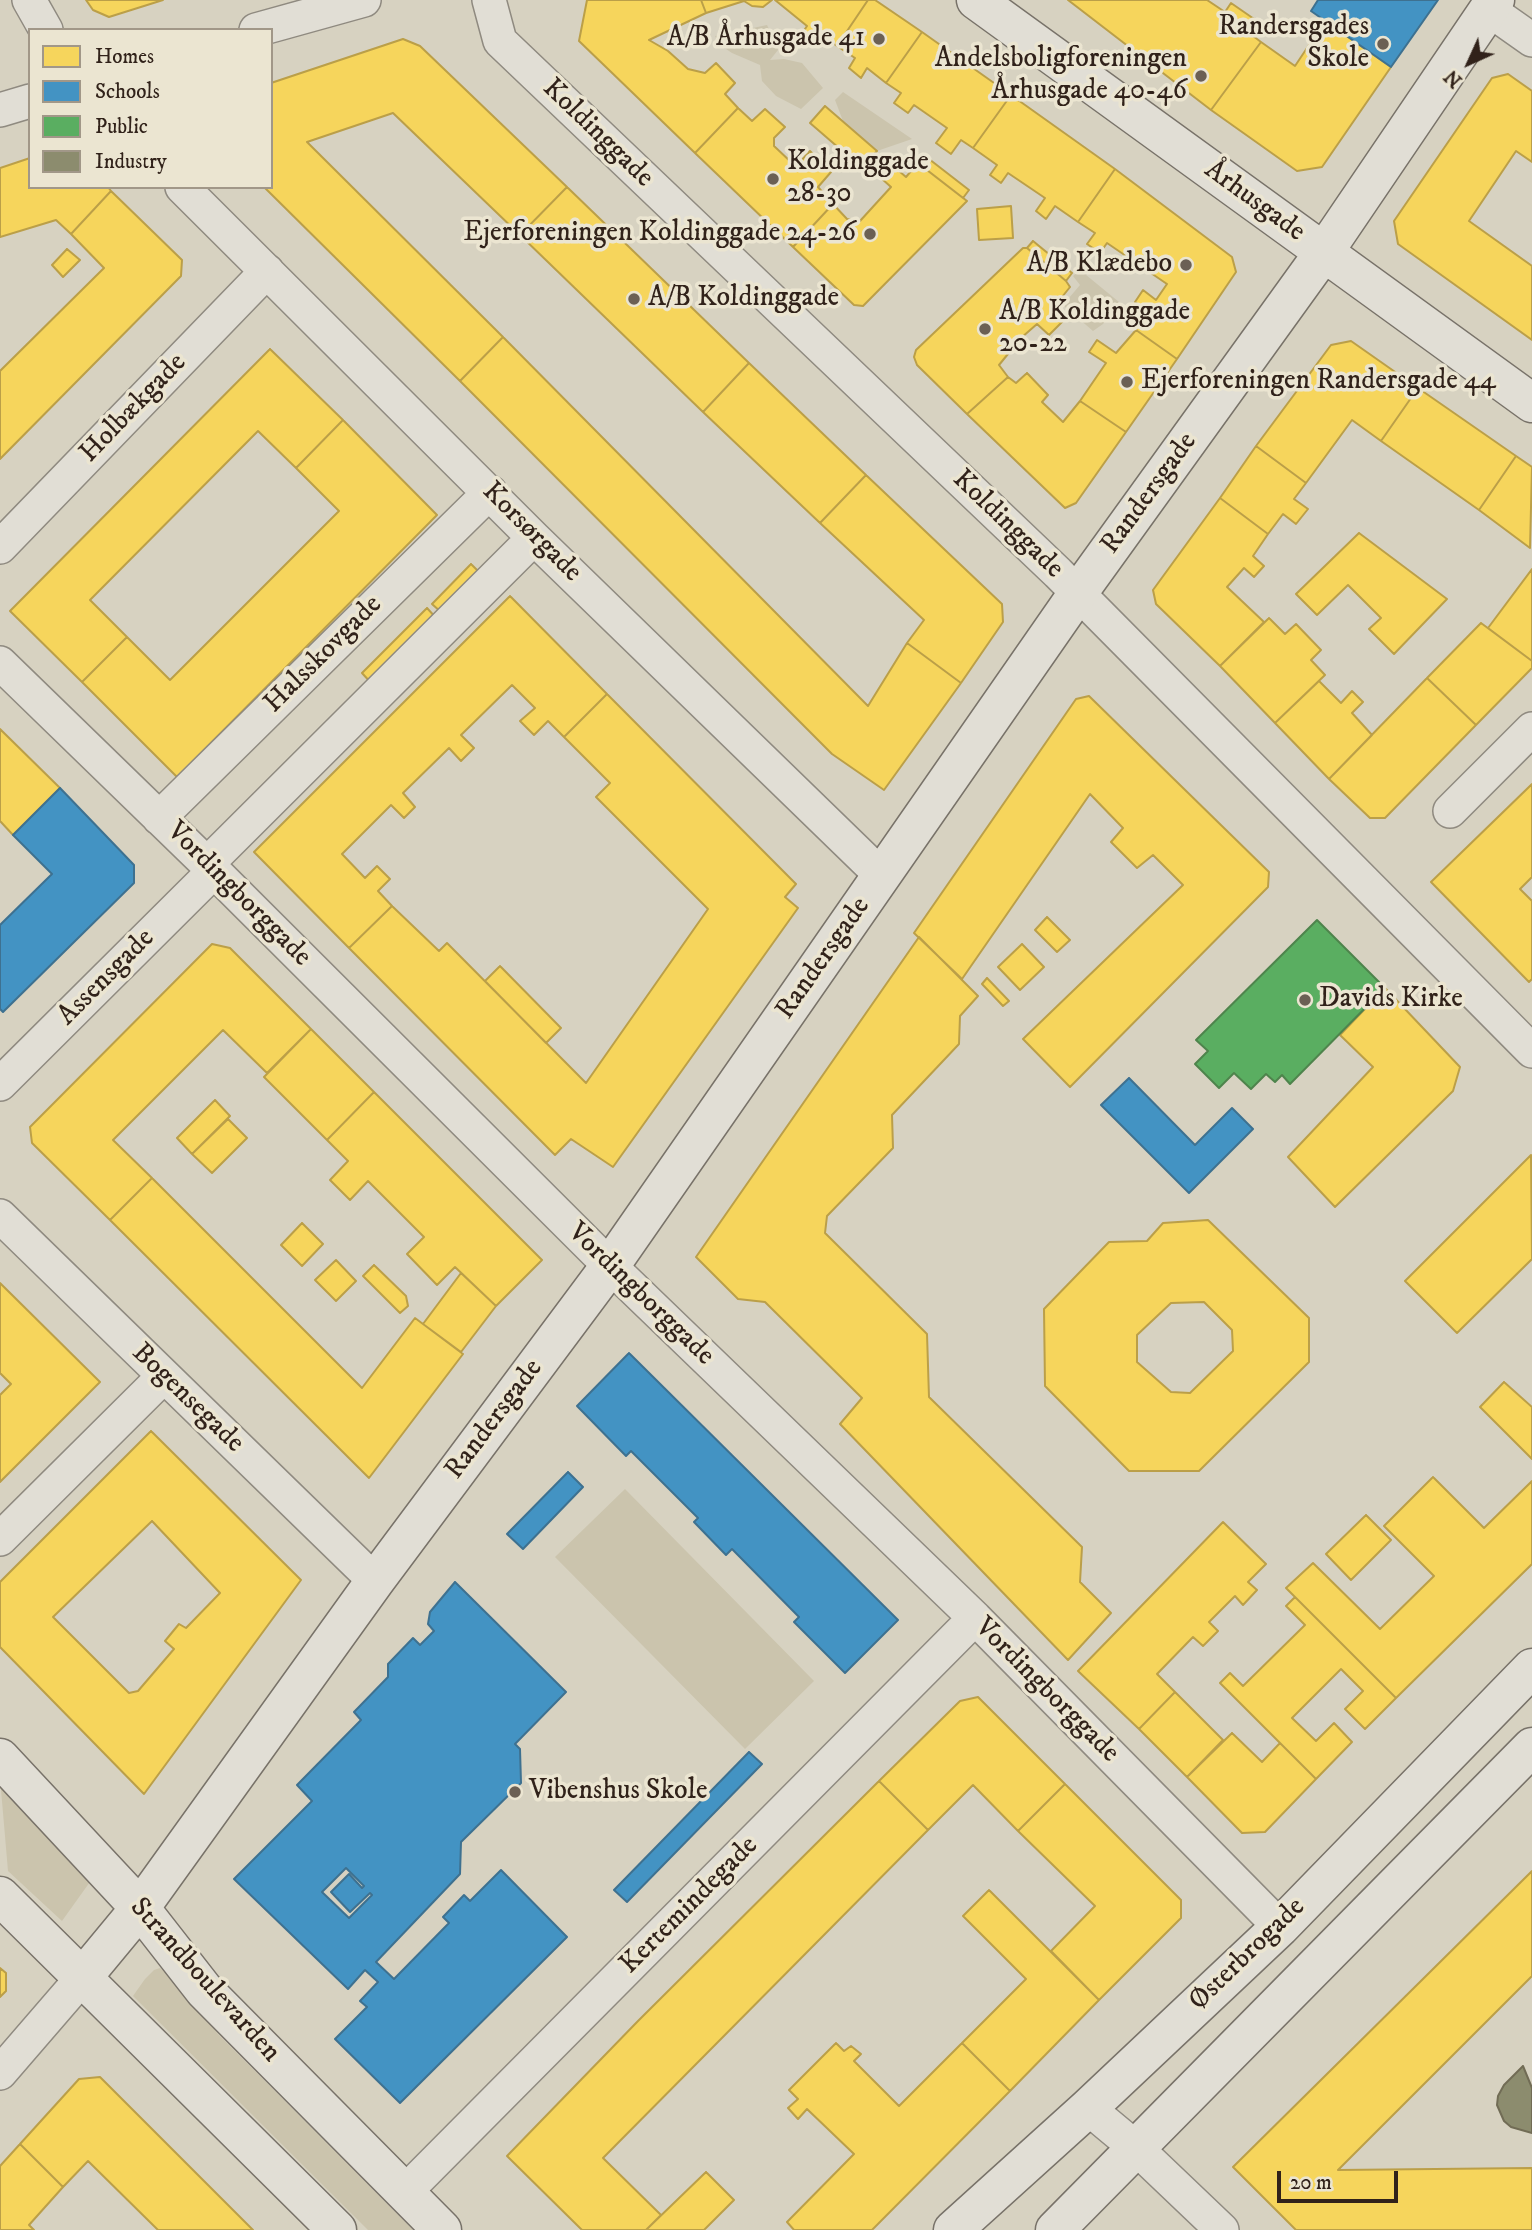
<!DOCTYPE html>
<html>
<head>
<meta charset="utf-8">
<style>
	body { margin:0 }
	#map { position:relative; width:1532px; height:2230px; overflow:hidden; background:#d7d2c1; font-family:"IM FELL DW Pica",serif }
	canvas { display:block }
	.legend { position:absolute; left:28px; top:28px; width:245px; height:161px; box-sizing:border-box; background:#ebe5d1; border:2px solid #a19788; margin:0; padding:9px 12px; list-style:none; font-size:21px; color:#31221a }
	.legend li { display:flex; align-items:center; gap:14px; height:35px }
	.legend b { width:35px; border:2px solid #a19788 }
	.north { position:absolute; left:1434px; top:28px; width:70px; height:70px; -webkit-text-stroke:5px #ebe5d1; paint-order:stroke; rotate:225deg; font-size:19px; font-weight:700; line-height:28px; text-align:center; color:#31221a }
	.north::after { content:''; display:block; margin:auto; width:24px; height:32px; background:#31221a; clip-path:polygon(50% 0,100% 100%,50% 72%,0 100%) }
	.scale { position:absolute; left:1277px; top:2171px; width:121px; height:32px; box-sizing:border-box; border:4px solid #31221a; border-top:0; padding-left:9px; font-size:21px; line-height:24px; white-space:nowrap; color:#31221a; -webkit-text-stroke:5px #ebe5d1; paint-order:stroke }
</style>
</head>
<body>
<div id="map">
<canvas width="1532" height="2230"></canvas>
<ul class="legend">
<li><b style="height:19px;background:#f6d55c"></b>Homes</li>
<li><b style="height:19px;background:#4393c3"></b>Schools</li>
<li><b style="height:19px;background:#5aae61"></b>Public</li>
<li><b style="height:19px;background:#8c8c6e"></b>Industry</li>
</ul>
<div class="north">N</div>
<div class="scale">20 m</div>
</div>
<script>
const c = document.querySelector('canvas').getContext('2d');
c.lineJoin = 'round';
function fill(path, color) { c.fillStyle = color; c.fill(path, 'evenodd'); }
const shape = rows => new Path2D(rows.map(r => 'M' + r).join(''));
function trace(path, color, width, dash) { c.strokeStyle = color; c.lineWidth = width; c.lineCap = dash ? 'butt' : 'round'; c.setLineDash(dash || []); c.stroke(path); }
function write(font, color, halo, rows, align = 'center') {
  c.font = font + ' "IM FELL DW Pica",serif'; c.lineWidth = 7; c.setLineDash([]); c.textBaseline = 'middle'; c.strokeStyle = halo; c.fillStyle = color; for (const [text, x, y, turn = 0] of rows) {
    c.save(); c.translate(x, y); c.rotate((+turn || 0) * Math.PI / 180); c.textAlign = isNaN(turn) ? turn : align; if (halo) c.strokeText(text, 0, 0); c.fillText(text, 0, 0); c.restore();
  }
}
fill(shape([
	[767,25,777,46,778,50,770,60,784,59,802,63,823,88,801,109,776,96,762,81,760,65,732,53,720,45,715,36],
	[843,92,912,139,877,151,843,121,835,100],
	[1080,270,1119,302,1103,324,1093,331,1063,305,1080,285,1073,276],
	[625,1489,814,1681,745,1749,555,1557],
	[0,1778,92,1879,62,1921,8,1871],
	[160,1968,170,1976,218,2034,413,2230,368,2230,133,1996,145,1979,154,1970]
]), '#cbc4ad');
const homes = shape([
	[86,0,163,0,109,17,93,10,86,0],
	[587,0,701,0,706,13,649,40,668,51,688,69,705,73,716,63,735,83,725,94,738,108,695,153,579,41,587,0],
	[701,0,772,0,763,7,752,6,744,1,706,13,701,0],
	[775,0,868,0,837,46,821,34,814,44,801,35,807,26,775,0],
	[868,0,875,0,922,32,886,83,867,68,861,78,849,68,855,58,837,46,868,0],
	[1068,0,1207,0,1225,12,1231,3,1257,21,1249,33,1261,42,1211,110,1068,0],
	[1325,21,1391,67,1322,167,1297,171,1211,110,1261,42,1295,66,1325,21],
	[922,32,1011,95,973,148,961,140,951,154,936,143,947,128,914,105,908,113,894,103,901,93,886,83,922,32],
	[403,39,420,46,567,187,520,235,393,113,307,142,503,337,460,381,264,187,271,187,271,83,403,39],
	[1508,74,1532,91,1532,162,1516,151,1469,221,1532,266,1532,340,1398,244,1394,221,1492,78,1508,74],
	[1011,95,1115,169,1078,222,1055,206,1046,219,1036,211,1045,198,1008,173,1001,183,990,175,997,165,973,148,1011,95],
	[825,106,877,151,862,168,810,123,825,106],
	[738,108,752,121,765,109,785,127,774,138,774,146,792,163,799,163,810,151,831,172,818,187,833,204,793,247,695,153,738,108],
	[30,158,30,187,108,187,111,191,71,234,56,220,0,237,0,168,30,158],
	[929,159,969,190,963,198,923,167,929,159],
	[918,163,967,201,863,306,854,305,793,247,833,204,847,219,860,221,891,187,881,178,892,165,906,177,918,163],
	[1115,169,1232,257,1236,272,1177,359,1136,330,1148,312,1135,302,1143,290,1156,300,1167,284,1107,243,1100,253,1087,244,1095,233,1078,222,1115,169],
	[567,187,749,363,703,412,520,235,567,187],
	[111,191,182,260,181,276,0,459,0,371,104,268,71,234,111,191],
	[1011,206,1013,238,979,240,977,209,1011,206],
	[1033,241,1072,273,1066,281,1027,248,1033,241],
	[1023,248,1027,248,1066,281,1070,287,1054,307,1066,318,1049,335,1037,324,1021,338,999,365,1008,377,967,414,917,365,914,357,916,350,1023,248],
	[67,249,80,260,63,277,52,265,67,249],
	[1136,330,1177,359,1126,432,1080,401,1106,363,1089,352,1097,340,1116,353,1136,330],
	[503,337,868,706,907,643,961,683,884,790,832,754,460,381,503,337],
	[1351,341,1418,388,1381,441,1352,420,1306,483,1256,446,1331,345,1351,341],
	[270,349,343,420,296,468,258,431,90,600,127,637,82,682,10,611,270,349],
	[749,363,866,475,820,523,703,412,749,363],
	[1027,373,1048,395,1042,402,1063,422,1080,401,1126,432,1076,503,1065,508,967,414,1008,377,1016,383,1027,373],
	[1418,388,1516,456,1479,510,1381,441,1418,388],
	[343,420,437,515,177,777,82,682,127,637,170,680,339,511,296,468,343,420],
	[1256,446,1306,483,1294,499,1308,509,1296,524,1283,514,1268,534,1220,498,1256,446],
	[1516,456,1532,467,1530,548,1479,510,1516,456],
	[866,475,1002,604,1003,622,961,683,907,643,924,620,820,523,866,475],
	[1220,498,1268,534,1253,556,1264,566,1254,577,1244,568,1227,587,1264,622,1220,666,1156,604,1153,590,1220,498],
	[1359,533,1447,599,1394,654,1369,629,1381,618,1348,585,1317,615,1296,594,1359,533],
	[471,564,481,574,442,613,432,604,471,564],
	[1532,569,1532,661,1488,628,1532,569],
	[510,596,607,694,564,737,548,721,534,735,520,721,535,708,512,685,461,735,474,748,461,761,449,748,403,793,415,807,404,818,391,805,342,854,365,878,377,866,390,879,378,891,392,906,349,948,254,852,510,596],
	[427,608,437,619,372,684,362,673,427,608],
	[1269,618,1285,634,1296,624,1321,650,1311,660,1325,675,1275,723,1220,666,1269,618],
	[1481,623,1532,661,1532,668,1476,725,1427,678,1481,623],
	[1427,678,1476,725,1385,818,1370,818,1329,779,1427,678],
	[1319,681,1341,703,1352,691,1363,702,1352,713,1372,735,1329,779,1275,723,1319,681],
	[607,694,796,884,785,897,798,908,613,1167,571,1139,555,1155,349,948,392,906,439,951,447,943,586,1083,708,909,596,797,610,783,564,737,607,694],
	[1089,696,1269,872,1268,887,1070,1087,1023,1039,1183,885,1153,855,1137,868,1111,842,1123,828,1090,794,962,979,914,933,1076,699,1089,696],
	[0,729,60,788,13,835,0,821,0,729],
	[1532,784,1532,877,1520,889,1532,901,1532,979,1529,982,1431,882,1532,784],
	[1047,917,1070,940,1057,952,1035,930,1047,917],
	[919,937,978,996,960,1016,959,1044,892,1115,893,1148,827,1216,825,1233,927,1334,929,1397,1082,1547,1080,1582,1111,1613,1068,1660,840,1424,862,1398,765,1302,738,1299,696,1257,919,937],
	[212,944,230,948,311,1029,267,1073,223,1030,113,1140,152,1178,110,1220,32,1143,30,1127,212,944],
	[1022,944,1044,967,1020,990,998,967,1022,944],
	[500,966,561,1028,546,1043,485,981,500,966],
	[987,978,1009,1001,1003,1006,982,984,987,978],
	[1385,988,1460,1067,1453,1091,1335,1207,1288,1157,1373,1067,1340,1035,1385,988],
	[311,1029,374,1092,327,1140,264,1077,311,1029],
	[374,1092,542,1260,496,1306,455,1267,437,1285,407,1254,424,1237,368,1181,350,1200,330,1180,348,1161,327,1140,374,1092],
	[215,1100,230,1116,192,1154,177,1138,215,1100],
	[228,1119,247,1138,212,1173,192,1154,228,1119],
	[1531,1155,1532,1259,1457,1333,1405,1281,1531,1155],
	[152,1178,362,1388,415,1318,463,1354,369,1478,110,1220,152,1178],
	[1208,1220,1309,1318,1309,1362,1199,1471,1129,1471,1045,1386,1044,1309,1109,1242,1147,1241,1163,1223,1208,1220],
	[1204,1302,1232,1330,1233,1351,1190,1393,1171,1392,1137,1362,1137,1335,1171,1303,1204,1302],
	[302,1223,323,1244,302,1266,281,1245,302,1223],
	[336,1260,356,1281,336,1301,315,1280,336,1260],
	[374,1265,406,1296,408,1306,400,1313,363,1276,374,1265],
	[461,1273,496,1306,461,1352,423,1324,461,1273],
	[0,1283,100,1382,0,1482,0,1395,11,1384,0,1373,0,1283],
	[1504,1382,1532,1407,1532,1459,1480,1407,1504,1382],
	[151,1431,301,1580,144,1794,0,1647,0,1582,151,1431],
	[152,1521,220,1593,186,1628,179,1624,165,1641,174,1649,138,1691,129,1693,53,1617,152,1521],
	[1433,1477,1484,1528,1532,1481,1532,1564,1396,1698,1286,1588,1313,1563,1380,1629,1434,1576,1384,1526,1433,1477],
	[1366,1515,1391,1540,1351,1580,1326,1554,1366,1515],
	[1223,1522,1266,1564,1248,1582,1257,1590,1243,1605,1235,1596,1209,1622,1218,1631,1203,1646,1193,1637,1157,1674,1175,1692,1139,1729,1078,1671,1223,1522],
	[1295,1597,1396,1698,1365,1729,1345,1709,1363,1691,1341,1669,1292,1718,1316,1741,1334,1723,1352,1742,1316,1779,1220,1683,1230,1673,1243,1686,1305,1625,1286,1606,1295,1597],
	[1175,1692,1223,1740,1187,1777,1139,1729,1175,1692],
	[978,1697,1065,1784,1018,1831,973,1785,928,1830,879,1781,960,1701,978,1697],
	[1232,1733,1262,1762,1280,1743,1316,1779,1265,1832,1242,1833,1187,1777,1232,1733],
	[879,1781,928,1830,603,2158,661,2215,646,2230,582,2230,507,2156,638,2021,879,1781],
	[1065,1784,1181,1900,1181,1918,1099,2000,1051,1951,1095,1906,1018,1831,1065,1784],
	[1532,1871,1532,1976,1338,2170,1532,2168,1532,2230,1296,2230,1233,2167,1532,1871],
	[989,1890,1099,2000,1010,2091,962,2043,1026,1979,963,1916,989,1890],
	[0,1968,6,1973,6,1991,0,1997,0,1968],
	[836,2043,844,2051,851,2046,861,2054,854,2061,899,2106,962,2043,1010,2091,872,2230,794,2230,787,2222,854,2154,807,2109,798,2119,788,2108,798,2099,789,2090,836,2043],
	[100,2077,253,2230,158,2230,88,2161,63,2187,20,2144,79,2079,100,2077],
	[20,2144,63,2187,29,2225,34,2230,0,2230,0,2166,20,2144],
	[706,2172,734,2200,704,2230,646,2230,706,2172]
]);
fill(homes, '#f6d55c');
trace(homes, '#bb9f48', 2);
const schools = shape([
	[1318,0,1438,0,1391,67,1311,11,1318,0],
	[60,788,134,865,134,883,3,1012,0,1009,0,925,52,874,13,835,60,788],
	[1129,1078,1195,1145,1232,1108,1253,1129,1189,1193,1101,1105,1129,1078],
	[629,1353,898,1620,845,1673,794,1622,799,1617,732,1549,726,1555,694,1522,698,1518,631,1451,626,1456,577,1406,629,1353],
	[568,1472,583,1487,523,1549,507,1534,568,1472],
	[455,1582,566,1692,515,1744,520,1749,521,1783,461,1842,460,1874,376,1962,394,1979,449,1923,443,1917,464,1895,470,1901,501,1870,567,1937,400,2103,335,2039,367,2007,360,2001,378,1982,365,1970,348,1989,234,1879,312,1801,297,1785,361,1720,354,1712,388,1677,388,1664,413,1638,420,1645,434,1631,428,1624,430,1612,455,1582],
	[346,1868,364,1886,362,1888,349,1874,331,1892,350,1912,370,1893,372,1895,349,1918,322,1892,346,1868],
	[749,1752,762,1764,627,1902,614,1890,749,1752]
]);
fill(schools, '#4393c3');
trace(schools, '#3e7190', 2);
const public = shape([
	[1317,920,1385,988,1290,1084,1282,1075,1275,1082,1266,1074,1251,1089,1234,1073,1219,1088,1195,1064,1208,1051,1196,1040,1317,920]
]);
fill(public, '#5aae61');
trace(public, '#4e844c', 2);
const industry = shape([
	[1523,2066,1532,2088,1532,2133,1511,2127,1504,2121,1497,2105,1498,2096,1504,2085,1523,2066]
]);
fill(industry, '#8c8c6e');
trace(industry, '#716c55', 2);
const street = shape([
	[29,0,46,30],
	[489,0,500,41,1058,573,1532,1051],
	[1488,9,1532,40],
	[256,30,364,0],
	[0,110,30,101],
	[182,187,534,538,882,876],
	[0,547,267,271],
	[0,663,207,864,610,1266,975,1618,1280,1927],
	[1450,811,1532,729],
	[159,818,490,492],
	[207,864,534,538],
	[0,1084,214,871],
	[0,1216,375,1581],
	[0,1539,164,1376],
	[0,2073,82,1978],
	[1088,2108,1136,2148,1222,2230],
	[405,2192,975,1618]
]);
const secondary = shape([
	[976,0,1532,403],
	[0,1758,140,1908,204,1990,442,2230],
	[0,1896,337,2230],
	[82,1978,140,1908,375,1581,610,1266,1078,593,1324,252,1495,0],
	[953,2230,1088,2108,1280,1927,1532,1668],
	[1055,2230,1532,1747]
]);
trace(street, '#8f8a80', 36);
trace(secondary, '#787269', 41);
trace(street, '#e1ded5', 33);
trace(secondary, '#e1ded5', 38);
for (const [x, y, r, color] of [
	[879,39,7,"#6b6054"],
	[1383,44,7,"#6b6054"],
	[1201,76,7,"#6b6054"],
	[773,179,7,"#6b6054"],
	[870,234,7,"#6b6054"],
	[1186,265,7,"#6b6054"],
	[634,299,7,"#6b6054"],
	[985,329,7,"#6b6054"],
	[1127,382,7,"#6b6054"],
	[1305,1000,7,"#6b6054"],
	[515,1792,7,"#6b6054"]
]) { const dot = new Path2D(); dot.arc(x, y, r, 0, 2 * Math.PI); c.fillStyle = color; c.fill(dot); trace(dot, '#ebe5d1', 2.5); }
write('28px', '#31221a', '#ebe5d1', [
	["Randersgades",1369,28,"right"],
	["Skole",1369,60,"right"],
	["A/B Århusgade 41",865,39,"right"],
	["Andelsboligforeningen",1187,60,"right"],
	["Århusgade 40-46",1187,92,"right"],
	["Koldinggade",787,163],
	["28-30",787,195],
	["Ejerforeningen Koldinggade 24-26",856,234,"right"],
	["A/B Klædebo",1172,265,"right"],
	["A/B Koldinggade",648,299],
	["A/B Koldinggade",999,313],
	["20-22",999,345],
	["Ejerforeningen Randersgade 44",1141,382],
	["Davids Kirke",1319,1000],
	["Vibenshus Skole",529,1792]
], 'left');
write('28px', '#31221a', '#ebe5d1', [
	["Koldinggade",597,134,44],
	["Århusgade",1254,202,36],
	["Holbækgade",134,409,-46],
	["Randersgade",1150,494,-54],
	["Koldinggade",1007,525,44],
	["Korsørgade",531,533,45],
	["Halsskovgade",324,655,-45],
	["Vordingborggade",238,895,45],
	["Randersgade",824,959,-55],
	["Assensgade",107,978,-45],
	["Vordingborggade",640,1295,44],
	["Bogensegade",187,1399,44],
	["Randersgade",495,1420,-53],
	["Vordingborggade",1046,1691,45],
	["Kertemindegade",690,1906,-45],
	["Østerbrogade",1248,1955,-44],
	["Strandboulevarden",204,1981,48]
]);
</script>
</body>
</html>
